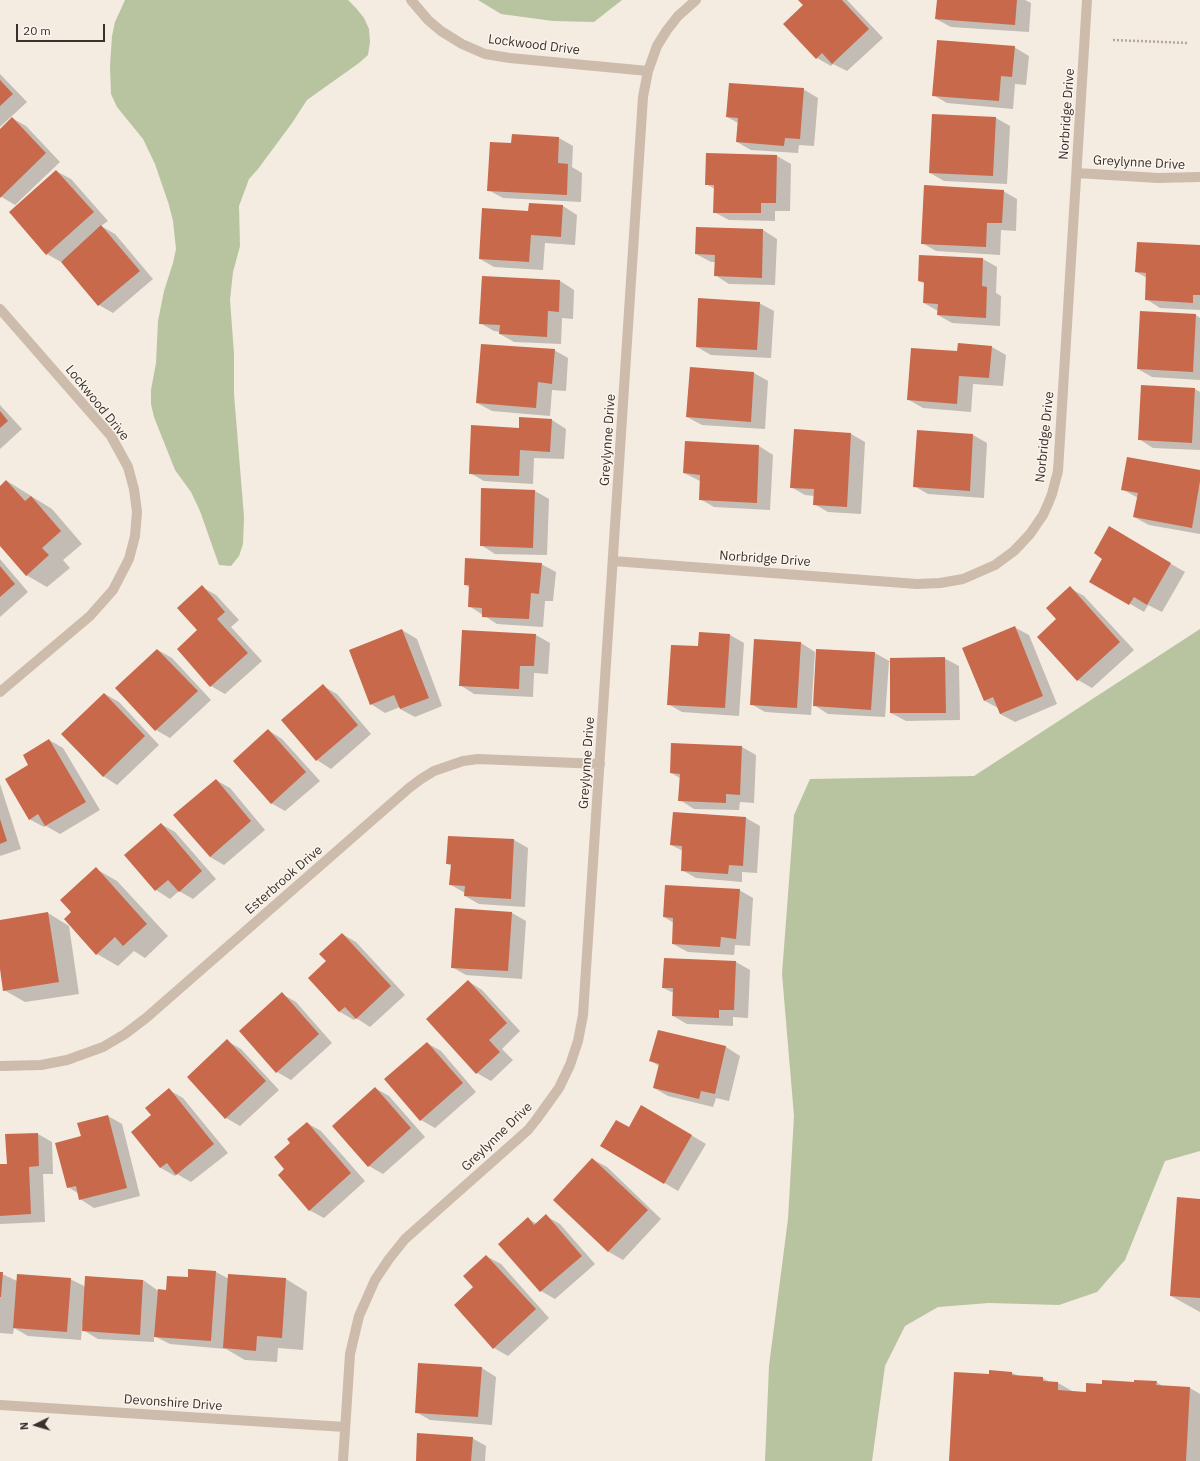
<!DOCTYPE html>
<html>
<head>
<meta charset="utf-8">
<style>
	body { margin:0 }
	#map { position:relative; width:1200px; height:1461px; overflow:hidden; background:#f4ebe1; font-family:"IBM Plex Sans",sans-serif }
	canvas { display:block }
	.north { position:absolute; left:16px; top:1405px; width:40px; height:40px; -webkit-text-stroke:3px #fbf5ee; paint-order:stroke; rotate:265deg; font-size:11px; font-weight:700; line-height:16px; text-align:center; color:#3b302b }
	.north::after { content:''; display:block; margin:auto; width:14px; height:18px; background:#3b302b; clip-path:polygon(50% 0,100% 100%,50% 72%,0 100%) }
	.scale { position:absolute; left:16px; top:24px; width:89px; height:18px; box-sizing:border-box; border:2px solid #3b302b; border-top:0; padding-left:5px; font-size:12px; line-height:14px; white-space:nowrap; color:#3b302b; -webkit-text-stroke:3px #fbf5ee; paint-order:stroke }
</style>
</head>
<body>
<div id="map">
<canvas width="1200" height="1461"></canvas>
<div class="north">N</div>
<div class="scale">20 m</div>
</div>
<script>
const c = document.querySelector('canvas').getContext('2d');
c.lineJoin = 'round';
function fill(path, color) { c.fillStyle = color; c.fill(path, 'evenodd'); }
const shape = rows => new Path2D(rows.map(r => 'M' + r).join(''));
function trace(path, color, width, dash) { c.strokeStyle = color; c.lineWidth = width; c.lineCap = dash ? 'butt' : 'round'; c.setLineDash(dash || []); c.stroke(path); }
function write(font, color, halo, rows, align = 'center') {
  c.font = font + ' "IBM Plex Sans",sans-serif'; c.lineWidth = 3; c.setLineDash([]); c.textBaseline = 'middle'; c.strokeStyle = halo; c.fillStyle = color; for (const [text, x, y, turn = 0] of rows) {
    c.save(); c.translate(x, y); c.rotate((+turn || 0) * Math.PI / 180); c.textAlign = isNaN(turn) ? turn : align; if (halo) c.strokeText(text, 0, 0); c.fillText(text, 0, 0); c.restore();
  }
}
fill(shape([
	[125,0,348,0,356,8,364,18,369,29,370,42,368,55,359,63,307,100,292,123,258,169,249,179,239,206,240,246,233,272,230,300,234,354,234,394,244,517,243,544,239,556,231,566,219,565,200,511,191,492,175,470,154,417,151,404,151,390,156,363,158,321,164,291,173,263,176,249,173,221,169,205,155,164,143,139,117,107,111,94,110,66,112,36,115,22],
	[478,0,622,0,594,22,553,21,501,14],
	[1200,629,1200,1151,1165,1161,1125,1260,1097,1292,1059,1305,989,1303,938,1307,905,1326,885,1366,872,1461,765,1461,769,1366,788,1219,794,1116,782,974,794,815,810,779,974,776]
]), '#b8c4a0');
fill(shape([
	[800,0,847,0,883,38,847,71,833,64,831,66,817,58,804,5],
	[938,0,1025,0,1031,3,1029,32,951,27,936,19],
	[1014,47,1029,56,1026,85,1015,84,1013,109,947,103,933,95],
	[0,74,27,102,0,127],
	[803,89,818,98,814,146,799,145,798,153,751,150,737,142,738,123,727,117],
	[12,118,26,126,60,162,15,205,0,196,0,130],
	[996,118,1010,126,1007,184,944,181,930,173],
	[559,138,573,146,572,167,582,173,581,202,503,198,488,190,512,144],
	[777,156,791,164,790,211,775,211,775,221,729,220,714,212,715,189,706,184],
	[56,171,71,179,108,221,101,226,115,234,153,279,113,313,99,305,62,261,61,262,47,254],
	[1003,191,1017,199,1016,231,1001,230,1000,255,936,251,922,243],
	[529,205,563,206,577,215,575,245,545,243,543,270,494,267,480,259,529,212],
	[763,230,777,239,775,285,729,284,715,275,716,262,711,262,696,254],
	[1200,246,1200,310,1160,308,1146,299,1147,278,1136,272],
	[920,256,983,259,997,267,996,293,1001,296,1000,326,952,323,938,315,938,311,924,303,925,284,919,281],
	[483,277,560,281,574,290,573,319,562,318,561,344,514,342,500,334,500,332,494,331,480,323],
	[759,303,774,311,771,358,711,355,697,347],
	[1196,315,1200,318,1200,380,1152,377,1138,369],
	[992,347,1006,355,1003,386,973,384,971,412,923,408,909,400,958,353],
	[554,350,568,358,566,391,552,390,550,416,492,411,477,403],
	[754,373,768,381,765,429,702,425,687,417],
	[1195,389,1200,392,1200,450,1153,448,1139,439],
	[0,405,22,429,0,449],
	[552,420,566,429,564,459,534,458,533,484,484,481,470,473,519,429],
	[851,434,865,442,861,514,828,512,814,504,815,496,805,495,791,487],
	[973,435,987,443,984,498,928,494,914,486],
	[686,442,759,446,773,455,770,510,714,507,700,499,700,481,684,473],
	[1200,471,1200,534,1149,525,1134,517,1138,498,1122,489],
	[7,481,52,509,82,544,63,560,70,568,47,587,26,575,0,545,0,487],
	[482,489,535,491,549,499,547,555,495,554,481,545],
	[1109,528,1185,572,1162,612,1148,605,1144,612,1091,581,1104,558],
	[0,559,28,592,0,617],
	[541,564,556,572,553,601,545,601,543,627,497,624,469,606,470,588,465,585],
	[202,587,216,595,239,620,231,627,262,661,225,694,211,686,199,630],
	[1070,588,1084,596,1134,650,1092,688,1078,680,1057,619],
	[1014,627,1029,635,1057,704,1015,722,1000,714,998,708,985,701],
	[402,630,417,639,442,706,415,717,400,709,400,707,385,713,371,704],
	[536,635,550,643,548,674,534,673,533,697,474,694,460,685],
	[730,635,744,643,739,716,682,712,668,704,699,647],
	[801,643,815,652,811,715,765,712,751,704],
	[158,650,172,658,211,700,170,738,156,730],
	[817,650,875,653,891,662,944,658,959,666,960,720,906,721,891,713,891,662,889,662,885,717,828,714,814,705],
	[323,686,337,694,371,734,331,769,317,760,282,720],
	[105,694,119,702,159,745,117,785,103,776],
	[268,730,282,739,320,781,285,811,271,803],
	[49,740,63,748,100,810,60,834,46,826,44,827,29,819,30,765],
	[672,744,742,747,756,755,754,803,740,802,739,810,694,809,680,800,680,778,671,773],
	[216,780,230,788,265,830,224,865,210,857],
	[0,784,21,849,0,856],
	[746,818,760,826,757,873,742,872,742,882,696,878,682,870,683,851,671,845],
	[161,824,175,832,216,879,193,899,179,891,170,899,156,890,126,855],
	[514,840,528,848,525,907,479,904,465,896,465,893,451,885,452,866,447,864],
	[96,869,117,881,168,936,145,958,134,951,118,966,97,954,72,912],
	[739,890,753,898,750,946,735,945,734,955,688,952,673,944,674,923,664,917],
	[48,913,69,926,79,994,25,1002,4,990,0,963,0,921],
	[512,913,526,921,522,979,466,975,452,967],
	[342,934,356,942,405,995,370,1027,356,1018,354,1020,340,1012,309,978,327,961],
	[736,962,750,970,748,1018,733,1017,733,1026,687,1024,673,1016,674,993,663,988],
	[468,981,482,990,520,1031,502,1049,513,1060,491,1081,477,1073],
	[282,994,296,1002,332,1043,291,1080,277,1072],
	[658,1031,726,1047,740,1056,729,1101,716,1098,713,1107,668,1096,654,1088,659,1066,651,1061],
	[227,1041,241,1049,279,1090,240,1126,226,1118],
	[427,1043,441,1051,476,1092,435,1128,421,1120],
	[375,1088,389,1096,425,1137,383,1174,369,1166],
	[169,1090,183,1098,228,1153,191,1182,177,1174,175,1176,161,1168,132,1132,153,1115],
	[642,1106,706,1144,678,1191,602,1146,629,1128],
	[108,1116,122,1124,140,1196,94,1208,80,1199,79,1194,68,1187,82,1137],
	[307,1123,321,1131,365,1181,324,1218,309,1210,286,1169,292,1143],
	[38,1134,52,1142,53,1174,43,1174,45,1222,0,1224,0,1165,8,1165],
	[592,1159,607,1167,661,1219,623,1260,609,1252,554,1200],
	[1200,1200,1200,1312,1171,1296],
	[546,1216,560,1224,595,1264,555,1299,541,1291,529,1219,537,1224],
	[486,1256,501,1264,549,1318,508,1356,494,1348],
	[189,1270,216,1272,229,1279,229,1275,286,1279,307,1292,303,1350,278,1348,277,1362,245,1360,226,1349,170,1344,154,1336,154,1342,98,1339,83,1330,84,1325,82,1325,81,1340,28,1336,14,1328,13,1334,0,1333,0,1273,17,1281,70,1279,86,1287,86,1277,143,1280,157,1290,166,1291,189,1278],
	[482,1368,496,1377,492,1425,430,1420,416,1412],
	[1012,1373,1019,1376,1042,1378,1050,1382,1058,1383,1074,1392,1087,1393,1103,1385,1156,1382,1164,1387,1190,1388,1200,1394,1200,1461,950,1461,990,1375],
	[472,1438,486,1446,485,1461,417,1461]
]), '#0003');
fill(shape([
	[798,0,842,0,869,29,832,64,822,53,816,59,783,24,803,5],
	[937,0,1017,0,1015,25,935,19],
	[937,40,1015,46,1012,77,1001,76,999,101,932,96],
	[0,80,13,94,0,106],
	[729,83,804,88,800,139,785,138,784,146,736,142,738,118,726,117],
	[932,114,996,117,993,176,929,173],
	[12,117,46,153,0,198,0,129],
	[512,134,559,137,558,163,568,164,567,195,487,191,490,142,511,143],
	[706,153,777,155,776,203,761,203,761,213,713,213,714,185,705,185],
	[56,170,94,212,46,255,9,212],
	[924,185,1004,190,1002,223,987,223,986,247,921,244],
	[529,203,563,205,561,237,531,235,529,262,479,259,482,208,528,211],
	[101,225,140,271,98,306,61,262],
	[696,227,763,229,762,278,714,276,715,255,695,254],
	[1137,242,1200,245,1200,295,1193,295,1193,303,1145,300,1146,273,1135,272],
	[919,255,983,258,982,286,987,287,986,318,937,315,938,304,923,303,924,282,918,281],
	[482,276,560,280,559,312,548,311,547,337,499,334,500,325,479,324],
	[698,298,760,302,757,350,696,347],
	[1140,311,1196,314,1193,372,1137,369],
	[958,343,992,346,989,378,959,376,957,404,907,400,911,348,957,351],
	[481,344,555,349,552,384,538,382,536,408,476,403],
	[690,367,754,372,751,422,686,417],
	[1141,385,1195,388,1192,443,1138,440],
	[0,411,8,421,0,428],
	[519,417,552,419,550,452,520,450,519,476,469,474,471,425,519,428],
	[794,429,851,433,847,507,813,505,814,489,790,488],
	[917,430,973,434,970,491,913,487],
	[685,441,759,445,757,503,699,500,700,475,683,473],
	[1127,457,1200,470,1200,481,1192,528,1133,517,1138,493,1121,490],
	[6,480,25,501,31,496,61,531,42,548,49,555,26,576,0,546,0,486],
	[481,488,535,490,533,548,480,546],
	[1109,526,1171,563,1147,605,1134,597,1129,605,1089,582,1102,559,1094,553],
	[465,558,542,563,539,594,531,593,529,619,482,617,482,608,468,607,469,585,464,585],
	[0,566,15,584,0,597],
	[202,585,225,612,217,619,248,653,210,687,177,649,197,630,177,608],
	[1070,586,1120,642,1077,681,1037,637,1056,619,1046,608],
	[1015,626,1043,696,1000,714,993,697,984,701,962,648],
	[402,629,429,698,400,709,394,695,370,705,349,650],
	[462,630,536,634,534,666,520,666,519,689,459,686],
	[699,632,730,634,725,708,667,705,671,645,698,646],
	[754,639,801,642,797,708,750,705],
	[157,649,198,691,155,731,115,688],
	[816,649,875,652,871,710,813,706],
	[945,657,946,713,890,713,890,658],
	[323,684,358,725,316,761,281,720],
	[104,693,145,736,103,777,61,734],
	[268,729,306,772,271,804,233,761],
	[49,739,86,802,45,826,38,814,29,820,5,779,28,765,23,755],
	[671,743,742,746,740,795,726,794,726,803,678,801,680,774,670,773],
	[216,779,251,821,210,857,173,815],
	[673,812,746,817,743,866,729,865,728,874,681,871,682,846,670,845],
	[0,819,7,841,0,844],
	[161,823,202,871,179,892,168,880,155,891,124,855],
	[448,836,514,839,511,899,464,896,465,886,449,885,451,864,446,864],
	[96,867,147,924,123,946,115,937,96,955,64,919,71,912,60,900],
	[665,885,740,889,736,939,721,937,720,947,672,944,673,918,663,917],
	[455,908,512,912,508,971,451,968],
	[48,912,59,982,3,991,0,969,0,920],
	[342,933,391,986,356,1019,345,1007,339,1012,308,978,326,961,319,954],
	[664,958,736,961,734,1010,719,1010,719,1018,672,1016,673,988,662,988],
	[468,980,507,1023,489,1040,500,1052,476,1074,426,1019],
	[282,992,319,1034,276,1073,239,1031],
	[658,1030,726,1046,715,1094,701,1091,699,1099,653,1088,659,1064,649,1061],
	[227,1039,266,1081,225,1119,187,1077],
	[427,1042,463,1083,420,1121,384,1079],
	[375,1087,411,1128,368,1167,332,1126],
	[169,1088,214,1144,176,1175,167,1163,160,1168,131,1132,151,1115,145,1108],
	[641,1105,692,1135,664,1184,600,1146,616,1120,629,1127],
	[108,1115,127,1188,79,1200,76,1186,67,1188,55,1143,81,1136,77,1123],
	[307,1122,351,1173,309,1211,278,1175,284,1169,274,1157,290,1143,287,1139],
	[38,1133,39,1166,29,1167,31,1214,0,1216,0,1164,7,1164,5,1134],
	[592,1158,648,1210,608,1252,553,1200],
	[1177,1197,1200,1199,1200,1298,1170,1296],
	[546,1214,582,1256,540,1292,498,1244,528,1217,534,1225],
	[486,1255,536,1309,493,1349,454,1305,473,1287,463,1276],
	[188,1269,216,1271,211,1341,154,1337,158,1289,166,1290,167,1276,188,1277],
	[0,1272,3,1272,1,1297,0,1297],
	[17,1274,71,1278,67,1332,13,1328],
	[228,1274,286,1278,282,1338,257,1336,256,1351,223,1348],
	[85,1276,143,1280,140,1335,82,1331],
	[418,1363,482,1367,478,1417,415,1413],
	[989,1370,1012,1372,1012,1375,1043,1377,1043,1381,1058,1382,1058,1390,1086,1392,1086,1383,1102,1384,1102,1380,1134,1382,1134,1380,1157,1381,1156,1385,1190,1387,1186,1461,949,1461,954,1372,989,1374],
	[417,1433,473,1437,471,1461,416,1461]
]), '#c8694b');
trace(shape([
	[1113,40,1188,43]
]), '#b9a596', 2.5, [2, 2]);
trace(shape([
	[411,0,428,20,441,31,462,44,485,54,510,58,648,71],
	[1077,173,1158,178,1200,177],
	[0,309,111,436,128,467,134,489,137,512,135,536,129,559,113,590,90,616,0,692],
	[613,561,917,584,940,583,963,579,995,565,1014,551,1030,534,1043,515,1048,504,1052,494,1058,471,1087,0],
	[0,1066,41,1065,67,1060,103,1047,125,1034,146,1018,409,788,421,779,434,771,463,761,478,759,600,764],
	[0,1405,345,1427],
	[343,1461,350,1354,359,1316,375,1280,389,1259,405,1239,528,1130,536,1120,559,1088,570,1065,578,1041,583,1015,643,97,648,71,657,46,667,30,678,16,696,0]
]), '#cdbbac', 10);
write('13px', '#3b302b', '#fbf5ee', [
	["Lockwood Drive",534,45,7],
	["Norbridge Drive",1067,114,-86],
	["Greylynne Drive",1139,163,3],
	["Lockwood Drive",97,403,51],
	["Norbridge Drive",1045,437,-84],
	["Greylynne Drive",608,440,-86],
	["Norbridge Drive",765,559,4],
	["Greylynne Drive",587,763,-86],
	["Esterbrook Drive",284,880,-41],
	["Greylynne Drive",497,1137,-44],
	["Devonshire Drive",173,1403,4]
]);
</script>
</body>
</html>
